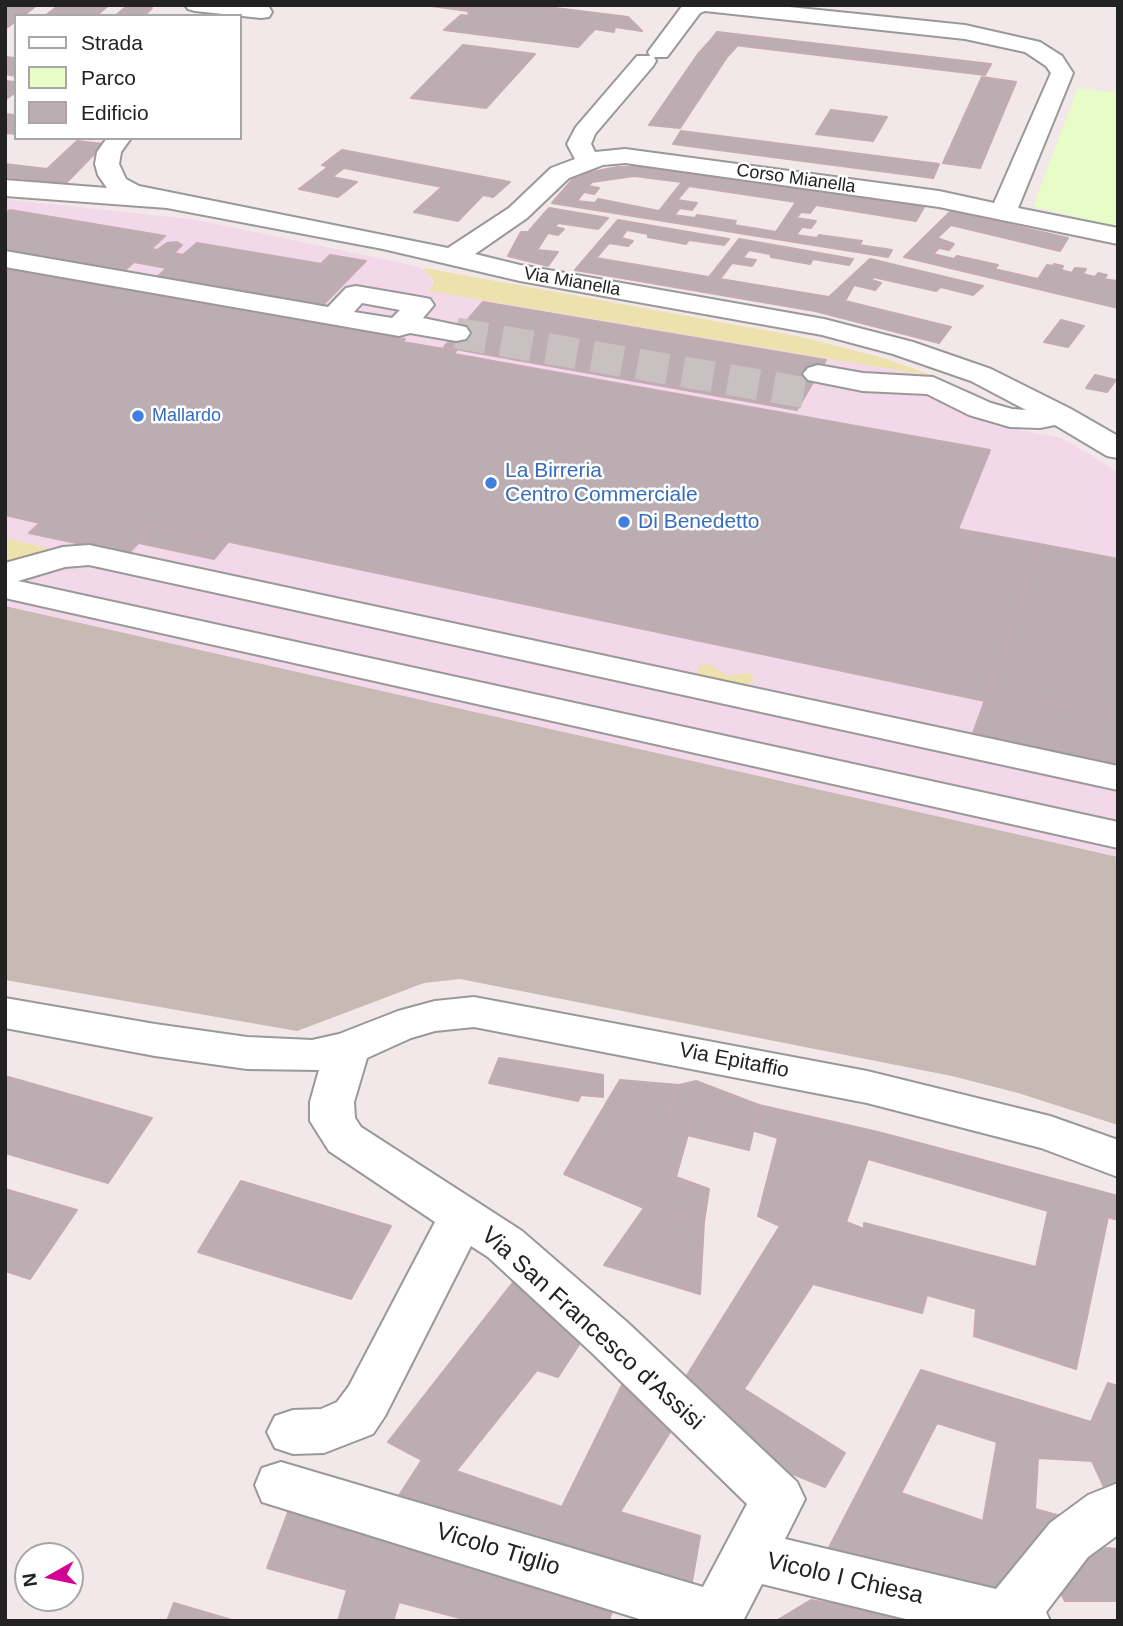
<!DOCTYPE html>
<html>
<head>
<meta charset="utf-8">
<style>
	body { margin:0 }
	#map { position:relative; width:1123px; height:1626px; overflow:hidden; background:#f2e8e9; font-family:Arial,sans-serif }
	canvas { display:block }
	.frame { position:absolute; inset:0; border:7px solid #222; pointer-events:none }
	.legend { position:absolute; left:14px; top:14px; width:228px; height:126px; box-sizing:border-box; background:#fff; border:2px solid #a7a7a7; margin:0; padding:9px 12px; list-style:none; font-size:21px; color:#222 }
	.legend li { display:flex; align-items:center; gap:14px; height:35px }
	.legend b { width:35px; border:2px solid #a7a7a7 }
	.north { position:absolute; left:14px; top:1542px; width:70px; height:70px; box-sizing:border-box; background:#fff; border:2px solid #a7a7a7; border-radius:50%; rotate:261deg; font-size:19px; font-weight:700; line-height:28px; text-align:center; color:#222 }
	.north::after { content:''; display:block; margin:auto; width:24px; height:32px; background:#d30094; clip-path:polygon(50% 0,100% 100%,50% 72%,0 100%) }
</style>
</head>
<body>
<div id="map">
<canvas width="1123" height="1626"></canvas>
<div class="frame"></div>
<ul class="legend">
<li><b style="height:9px;background:#fff"></b>Strada</li>
<li><b style="height:19px;background:#e7fcc6"></b>Parco</li>
<li><b style="height:19px;background:#bcadb2"></b>Edificio</li>
</ul>
<div class="north">N</div>
</div>
<script>
const c = document.querySelector('canvas').getContext('2d');
c.lineJoin = 'round';
function fill(path, color) { c.fillStyle = color; c.fill(path, 'evenodd'); }
const shape = rows => new Path2D(rows.map(r => 'M' + r).join(''));
function trace(path, color, width, dash) { c.strokeStyle = color; c.lineWidth = width; c.lineCap = dash ? 'butt' : 'round'; c.setLineDash(dash || []); c.stroke(path); }
function write(font, color, halo, rows, align = 'center') {
  c.font = font + ' Arial,sans-serif'; c.lineWidth = 5; c.setLineDash([]); c.textBaseline = 'middle'; c.strokeStyle = halo; c.fillStyle = color; for (const [text, x, y, turn = 0] of rows) {
    c.save(); c.translate(x, y); c.rotate((+turn || 0) * Math.PI / 180); c.textAlign = isNaN(turn) ? turn : align; if (halo) c.strokeText(text, 0, 0); c.fillText(text, 0, 0); c.restore();
  }
}
fill(shape([
	[5,199,198,220,416,266,430,274,433,285,429,290,937,377,982,395,957,411,993,425,1061,438,1089,454,1118,472,1118,857,5,606]
]), '#f3d8ea');
fill(shape([
	[5,606,1118,857,1118,1125,1018,1093,952,1076,460,979,424,983,297,1031,5,980]
]), '#c7b9b3');
fill(shape([
	[425,268,802,337,887,359,937,377,429,291,433,285,433,279,423,269],
	[5,538,57,550,5,568],
	[708,664,726,675,750,673,754,677,747,687,700,678,697,672,700,665]
]), '#ede1ae');
fill(shape([
	[1078,88,1118,93,1118,227,1033,206]
]), '#e7fcc6');
const building = shape([
	[5,5,37,5,23,16,16,16,16,21,5,29,5,5],
	[59,5,109,5,96,16,45,16,59,5],
	[424,5,531,5,628,17,642,31,615,27,614,32,595,29,578,47,444,30,461,15,469,16,468,11,424,5],
	[127,6,152,8,144,16,115,16,127,6],
	[717,32,991,64,985,75,709,42,717,32],
	[709,42,737,46,727,57,698,54,709,42],
	[463,45,535,54,486,108,411,98,463,45],
	[698,54,727,57,680,128,649,125,698,54],
	[5,57,16,58,16,76,5,74,5,57],
	[982,77,1016,82,980,168,943,163,982,77],
	[5,81,16,82,16,92,6,99,5,81],
	[831,110,887,117,873,141,816,134,831,110],
	[5,114,16,115,16,134,5,133,5,114],
	[681,131,939,164,933,178,673,144,681,131],
	[77,141,104,144,66,183,5,177,5,164,47,169,77,141],
	[342,150,510,182,493,197,483,195,458,221,414,212,442,187,344,168,332,177,357,182,338,197,299,189,328,167,322,165,342,150],
	[618,167,638,167,924,207,916,221,816,205,810,213,801,212,796,218,816,221,811,228,802,227,796,235,817,238,819,235,862,241,859,245,892,250,888,257,552,203,573,179,585,173,618,167],
	[634,176,682,182,659,211,598,199,595,203,577,201,584,192,594,194,599,188,588,186,592,182,634,176],
	[689,186,796,202,776,232,734,225,736,221,697,215,695,218,674,215,680,208,692,210,697,203,677,200,689,186],
	[549,208,608,218,598,229,558,223,555,227,564,229,558,235,548,233,537,250,558,252,548,266,508,256,521,232,528,232,549,208],
	[10,210,165,236,151,249,157,250,167,243,177,242,182,245,174,253,183,255,197,243,357,270,323,305,158,276,167,268,134,262,124,271,5,250,5,213,10,210],
	[951,211,1068,238,1060,251,951,225,937,238,954,244,949,250,939,248,933,254,954,259,957,256,998,265,994,269,1038,279,1047,265,1053,266,1054,264,1063,266,1061,270,1072,273,1075,268,1086,269,1083,274,1095,277,1098,273,1107,275,1104,279,1116,281,1118,278,1118,308,904,257,951,211],
	[618,220,729,239,724,245,689,240,686,244,648,237,648,234,627,230,621,238,633,241,628,246,609,243,596,258,709,277,739,239,853,259,849,265,813,259,810,264,771,257,770,254,749,250,743,258,756,260,752,266,732,263,720,279,829,297,870,259,983,286,973,295,941,287,936,291,873,277,872,280,881,283,875,290,854,285,845,301,951,327,939,343,815,311,575,270,618,220],
	[330,255,366,261,357,270,321,264,330,255],
	[5,268,405,339,403,342,456,351,454,354,990,450,958,529,1040,544,985,701,154,526,128,554,29,533,40,523,5,515,5,268],
	[483,302,826,360,797,410,444,347,483,302],
	[1061,320,1084,326,1068,347,1044,342,1061,320],
	[1095,375,1116,380,1107,392,1086,388,1095,375],
	[154,526,228,542,214,559,139,543,154,526],
	[1040,544,1118,559,1118,716,989,689,1040,544],
	[989,689,1118,716,1118,765,973,733,989,689],
	[499,1058,603,1075,603,1097,581,1095,578,1101,489,1083,499,1058],
	[5,1076,152,1118,108,1183,5,1153,5,1076],
	[620,1080,679,1085,665,1110,692,1120,676,1177,709,1189,704,1222,644,1208,564,1174,620,1080],
	[696,1081,759,1105,749,1150,687,1135,692,1120,665,1110,679,1085,696,1081],
	[759,1105,878,1132,1118,1196,1118,1220,1108,1217,1076,1369,974,1336,976,1309,927,1295,922,1313,813,1284,744,1389,845,1453,825,1487,785,1471,679,1388,780,1226,758,1216,778,1138,755,1131,759,1105],
	[868,1159,1048,1211,1036,1267,864,1223,864,1229,846,1222,868,1159],
	[241,1181,391,1226,351,1299,198,1252,241,1181],
	[5,1189,77,1210,30,1279,5,1271,5,1189],
	[644,1208,704,1222,700,1294,604,1265,644,1208],
	[514,1281,582,1340,558,1377,537,1370,456,1471,562,1507,622,1385,672,1429,620,1512,700,1536,690,1593,387,1514,422,1460,388,1442,514,1281],
	[921,1370,1091,1422,1108,1383,1118,1386,1118,1497,1110,1500,1092,1461,1038,1458,1035,1509,1075,1520,997,1603,821,1563,921,1370],
	[937,1423,997,1442,983,1521,901,1493,937,1423],
	[290,1507,379,1535,465,1566,612,1611,609,1621,471,1621,399,1602,393,1621,338,1621,347,1590,267,1568,290,1507],
	[1094,1547,1118,1549,1118,1601,1065,1601,1057,1585,1094,1547],
	[811,1600,930,1621,776,1621,811,1600],
	[174,1603,235,1621,167,1621,174,1603]
]);
fill(building, '#bcadb2');
trace(building, '#c5aab1', 2);
trace(shape([
	[456,333,807,393]
]), '#c8c0c1', 31, [31, 15]);
const minor = shape([
	[185,5,258,5,269,7,272,12,269,17,261,18,195,11,188,9,185,5],
	[683,5,770,5,965,25,1040,42,1062,56,1073,73,1018,208,1118,228,1118,244,939,207,625,163,603,165,569,178,527,218,475,254,520,265,824,319,913,342,991,369,1071,409,1118,436,1118,458,1107,456,1055,425,1040,428,1010,427,969,415,927,394,863,391,808,380,803,374,808,368,818,365,863,373,933,377,991,403,1012,409,1026,410,971,381,893,354,822,335,520,281,383,249,167,208,5,196,5,180,107,188,98,175,95,164,97,152,107,138,131,138,121,152,119,164,126,179,139,186,448,248,509,208,551,168,575,159,567,144,576,127,637,56,650,56,648,52,683,5],
	[705,11,965,39,1025,52,1046,66,1051,73,994,203,939,191,625,149,595,152,591,144,595,134,653,66,656,61,654,57,667,57,700,13,705,11],
	[5,251,328,307,346,288,356,286,420,297,430,299,434,305,423,318,466,327,470,333,466,339,456,341,410,333,399,336,5,267,5,251],
	[362,303,400,310,392,318,354,312,362,303],
	[89,545,1118,766,1118,790,89,565,65,567,18,581,1118,822,1118,848,5,598,5,563,63,547,89,545],
	[474,997,867,1071,1050,1116,1118,1140,1118,1177,1041,1148,867,1103,474,1027,435,1031,411,1038,367,1058,354,1102,355,1118,361,1127,522,1231,627,1322,797,1482,805,1499,785,1539,996,1589,1050,1523,1088,1495,1118,1483,1118,1535,1088,1557,1046,1612,1050,1621,914,1621,762,1584,743,1621,646,1621,262,1502,255,1485,262,1468,281,1462,703,1587,747,1504,591,1352,488,1257,471,1246,385,1416,373,1434,324,1453,293,1454,275,1448,267,1432,275,1416,293,1410,321,1409,337,1402,349,1386,435,1222,329,1151,310,1121,310,1102,319,1070,247,1069,155,1056,5,1028,5,998,155,1024,247,1037,312,1040,339,1034,398,1011,435,1001,474,997]
]);
trace(minor, '#999', 4);
fill(minor, '#fff');
for (const [x, y, r, color] of [
	[138,416,7,"#3f7fe0"],
	[491,483,7,"#3f7fe0"],
	[624,522,7,"#3f7fe0"]
]) { const dot = new Path2D(); dot.arc(x, y, r, 0, 2 * Math.PI); c.fillStyle = color; c.fill(dot); trace(dot, '#fff', 2.5); }
write('18px', '#222', '#fff', [
	["Corso Mianella",796,179,8],
	["Via Mianella",572,282,10]
]);
write('18px', '#366cbe', '#fff', [
	["Mallardo",152,416]
], 'left');
write('21px', '#366cbe', '#fff', [
	["La Birreria",505,471],
	["Centro Commerciale",505,495],
	["Di Benedetto",638,522]
], 'left');
write('21px', '#222', '#fff', [
	["Via Epitaffio",734,1061,11]
]);
write('24px', '#222', '#fff', [
	["Via San Francesco d'Assisi",592,1329,42],
	["Vicolo Tiglio",498,1550,17],
	["Vicolo I Chiesa",845,1579,13]
]);
</script>
</body>
</html>
